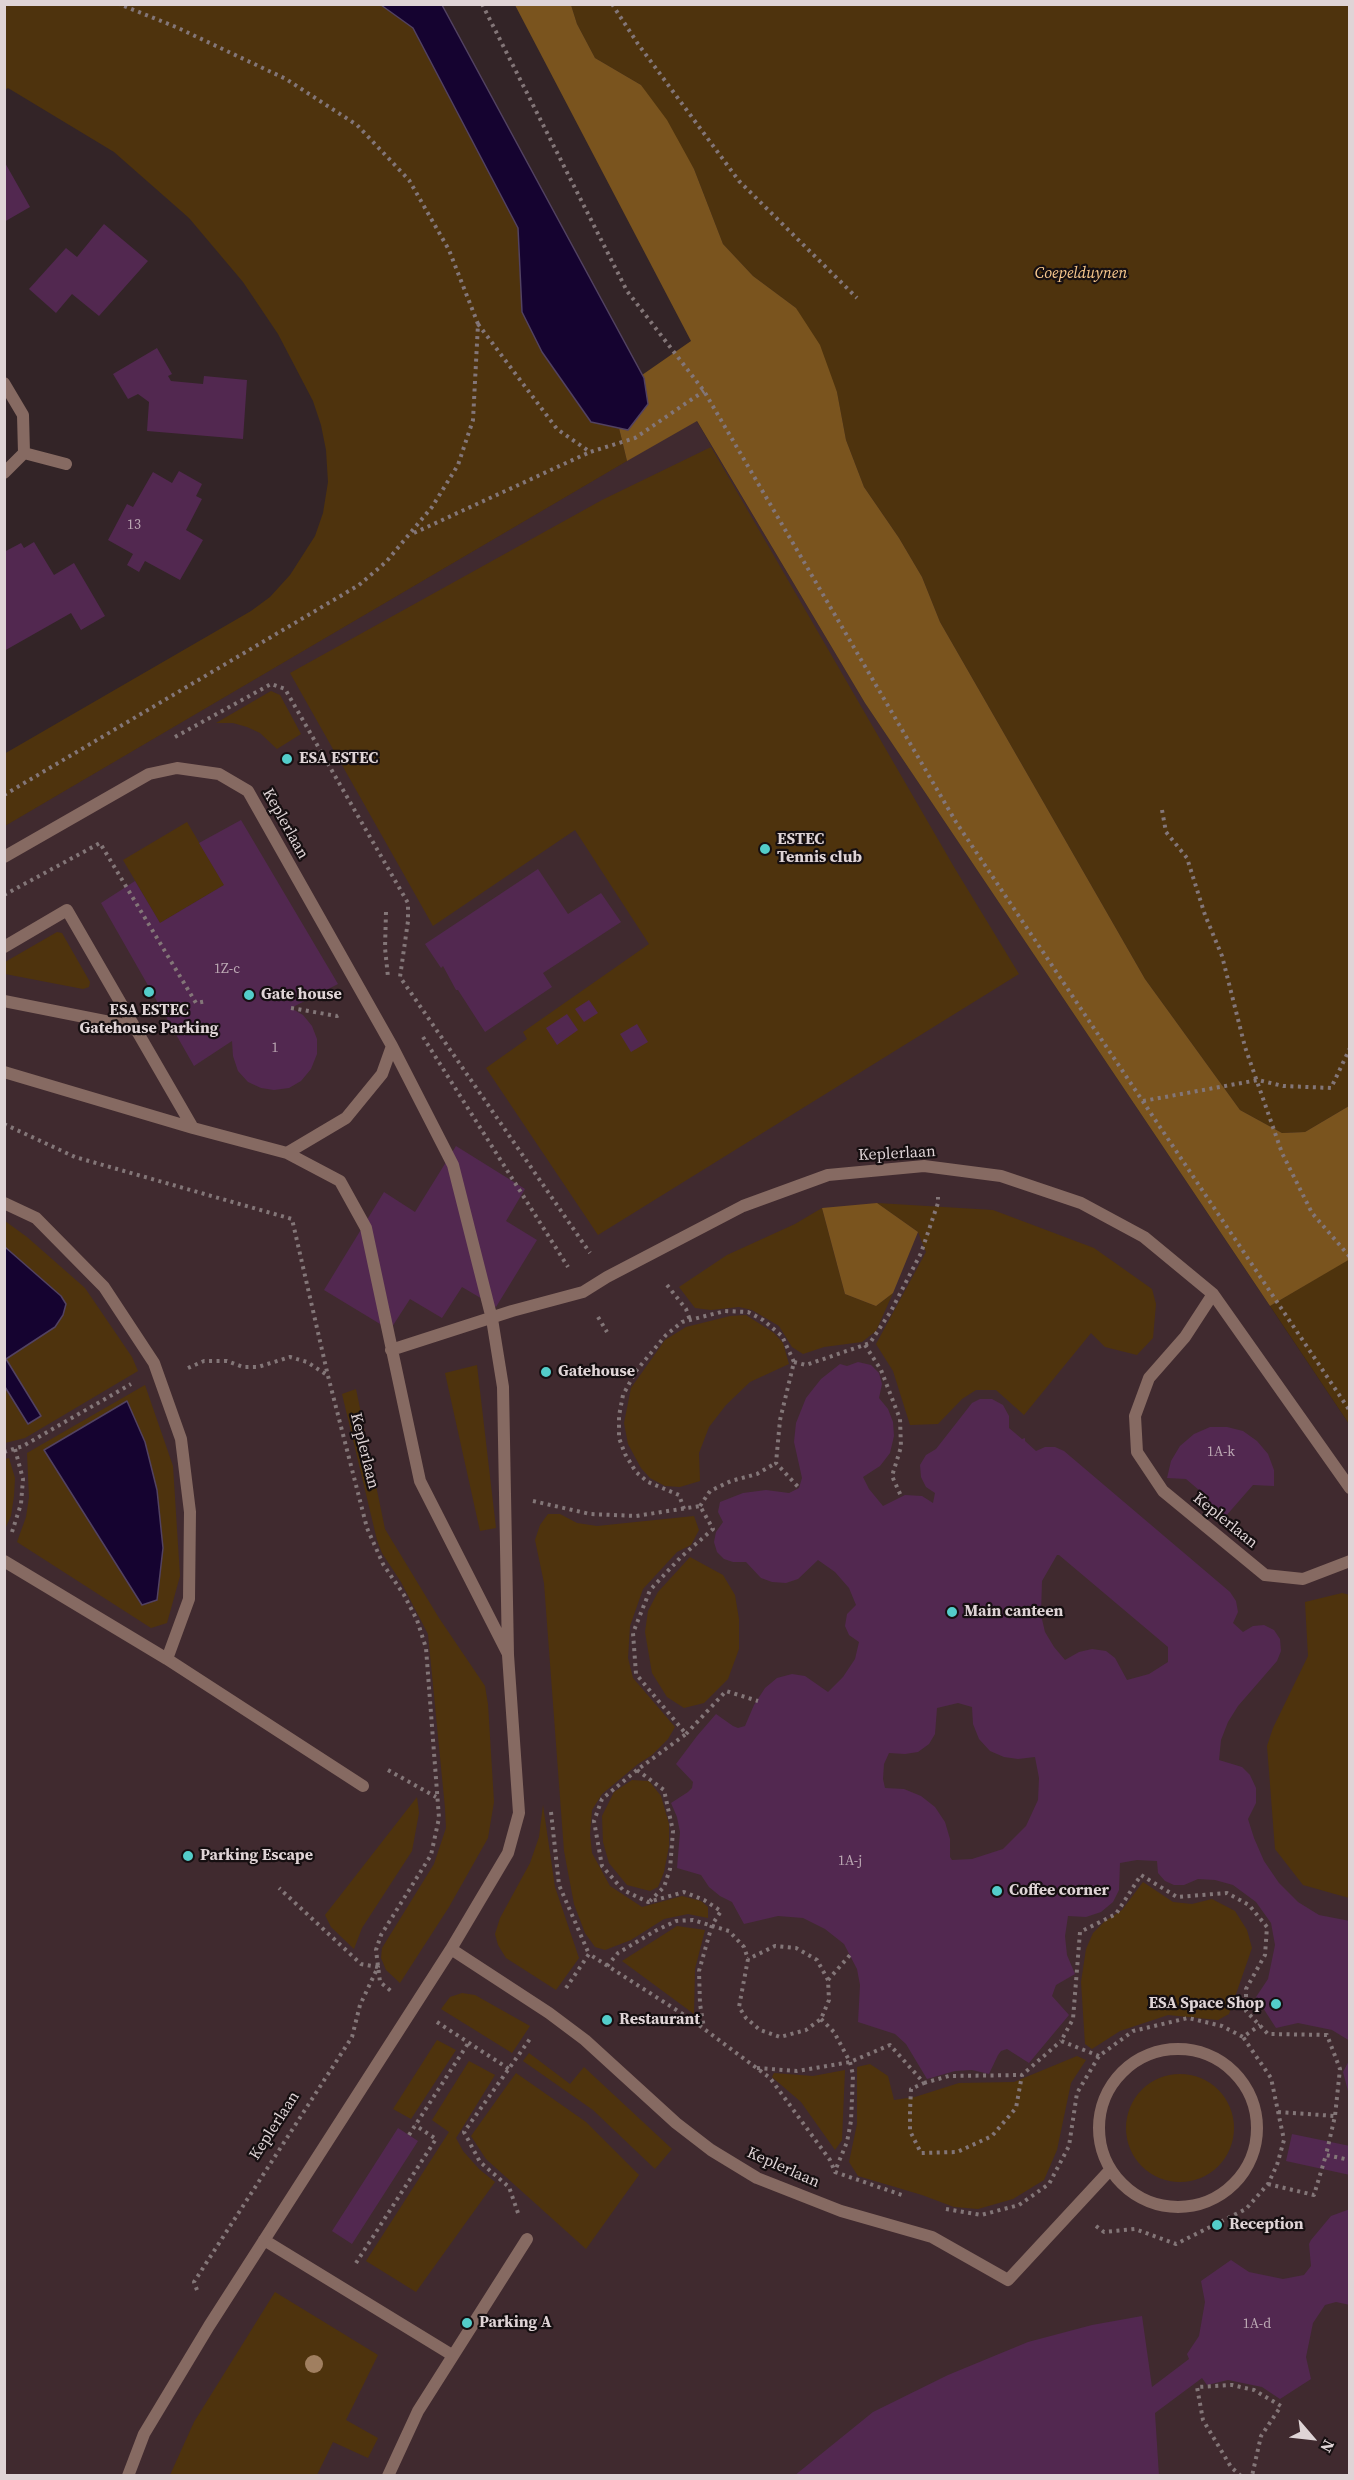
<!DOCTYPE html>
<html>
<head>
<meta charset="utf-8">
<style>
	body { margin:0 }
	#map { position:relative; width:1354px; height:2480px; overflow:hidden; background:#332427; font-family:"Source Serif 4",serif }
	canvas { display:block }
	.frame { position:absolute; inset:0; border:6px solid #dfd4d6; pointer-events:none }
	.north { position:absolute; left:1282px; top:2408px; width:60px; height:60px; -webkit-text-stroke:4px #160f11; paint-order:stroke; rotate:118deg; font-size:16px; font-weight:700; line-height:24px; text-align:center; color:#dfd4d6 }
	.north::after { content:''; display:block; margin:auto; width:21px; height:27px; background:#dfd4d6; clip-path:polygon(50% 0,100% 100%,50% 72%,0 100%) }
</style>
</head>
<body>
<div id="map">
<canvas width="1354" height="2480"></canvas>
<div class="frame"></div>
<div class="north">N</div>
</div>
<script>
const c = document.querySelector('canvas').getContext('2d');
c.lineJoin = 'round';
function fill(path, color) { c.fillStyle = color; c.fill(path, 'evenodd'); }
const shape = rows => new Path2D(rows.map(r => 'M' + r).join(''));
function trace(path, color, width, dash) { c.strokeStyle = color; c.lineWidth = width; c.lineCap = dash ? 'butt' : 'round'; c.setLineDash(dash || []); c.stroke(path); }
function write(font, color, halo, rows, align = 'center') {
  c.font = font + ' "Source Serif 4",serif'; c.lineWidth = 4.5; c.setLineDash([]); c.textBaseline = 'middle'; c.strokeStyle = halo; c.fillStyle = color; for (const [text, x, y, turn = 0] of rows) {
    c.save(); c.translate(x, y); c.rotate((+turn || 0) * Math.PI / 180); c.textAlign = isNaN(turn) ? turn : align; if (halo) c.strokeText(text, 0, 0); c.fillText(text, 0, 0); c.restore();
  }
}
fill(shape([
	[696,420,865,703,1349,1424,1349,2475,5,2475,4,826]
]), '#402a2f');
fill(shape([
	[5,5,381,5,413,28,518,228,522,312,542,352,591,422,619,428,627,461,5,826,4,754,251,611,270,597,290,575,315,536,323,513,328,482,326,450,321,425,313,401,278,334,243,282,189,218,114,152,8,88,5,90],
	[571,5,1349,5,1349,1106,1305,1132,1282,1133,1240,1110,1145,979,940,622,922,577,899,538,864,487,846,440,837,392,796,308,753,276,723,244,694,169,641,85,595,58,577,24],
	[711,447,954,867,1019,974,598,1235,486,1068,527,1039,523,1032,649,944,575,830,433,926,290,673,602,500],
	[271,691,280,695,301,734,277,749,260,733,247,727,233,723,216,723],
	[187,822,224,885,160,923,123,860],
	[57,932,62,933,90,982,89,987,83,989,5,974,5,962],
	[877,1203,993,1210,1094,1248,1152,1289,1156,1304,1153,1338,1137,1355,1105,1347,1091,1333,1024,1415,996,1390,976,1390,962,1399,938,1424,910,1425,893,1371,876,1344,926,1252,918,1232],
	[822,1208,845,1294,876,1306,893,1293,876,1331,862,1342,824,1347,803,1354,792,1347,779,1326,752,1310,739,1307,711,1310,695,1308,679,1287,727,1255,795,1224],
	[5,1221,27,1237,85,1288,132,1357,138,1371,25,1438,5,1443,4,1387,28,1424,6,1359,55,1327,61,1296,5,1247],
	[1349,1259,1349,1424,1270,1306],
	[746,1315,774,1333,783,1343,789,1364,750,1382,726,1405,709,1427,699,1453,700,1481,680,1487,665,1486,650,1478,641,1468,628,1444,624,1423,631,1388,665,1340,686,1327,730,1316],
	[477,1365,496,1528,480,1531,445,1373],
	[145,1385,173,1466,180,1576,167,1623,151,1628,17,1542,26,1517,29,1497,27,1453],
	[356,1389,385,1529,439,1618,485,1686,488,1704,494,1802,488,1838,449,1907,400,1983,386,1970,381,1958,382,1948,434,1864,446,1828,445,1808,428,1634,401,1582,382,1553,377,1540,342,1394],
	[9,1458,15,1478,14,1496,11,1516,5,1529,5,1459],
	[548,1514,560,1514,577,1523,597,1526,694,1516,699,1530,691,1545,677,1552,643,1589,630,1626,628,1658,633,1678,675,1727,668,1739,652,1755,638,1764,602,1794,592,1810,590,1834,592,1853,610,1886,642,1907,682,1896,701,1901,708,1907,708,1918,688,1914,664,1919,631,1940,605,1950,595,1947,585,1933,574,1904,564,1851,544,1583,535,1540,540,1525],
	[690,1557,723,1575,735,1595,739,1619,739,1649,728,1679,704,1703,684,1708,667,1697,652,1673,645,1632,648,1611,658,1592],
	[1342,1593,1350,1595,1349,1898,1303,1885,1275,1849,1267,1746,1273,1728,1308,1656,1305,1602],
	[632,1780,649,1781,661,1796,669,1824,669,1846,664,1872,658,1887,650,1891,627,1885,609,1863,603,1842,602,1816,614,1792],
	[417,1797,419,1813,412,1851,362,1928,354,1949,331,1927,325,1915],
	[543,1805,555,1887,579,1958,556,1990,506,1958,498,1945,495,1934,500,1918,530,1863,539,1837],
	[1143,1882,1173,1902,1192,1904,1212,1899,1235,1911,1247,1930,1252,1948,1229,2014,1218,2020,1168,2015,1120,2031,1092,2049,1085,2044,1081,1982,1086,1949,1093,1933,1105,1921,1122,1910],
	[677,1926,705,1930,695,1969,694,2014,622,1961],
	[462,1993,475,1995,530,2026,512,2053,441,2009,450,1997],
	[437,2040,456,2050,411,2119,393,2109],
	[529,2053,570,2084,584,2067,672,2149,655,2169,593,2110,523,2061],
	[1077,2056,1086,2060,1071,2083,1057,2150,1044,2180,1013,2199,978,2209,954,2207,922,2195,858,2176,849,2162,857,2124,857,2067,870,2064,888,2076,894,2100,915,2097,959,2083,1014,2082],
	[469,2061,495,2075,456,2138,463,2151,479,2169,495,2182,416,2292,366,2261,449,2132,432,2120],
	[845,2070,842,2140,835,2150,801,2102,772,2077,774,2073,813,2076],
	[516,2073,586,2122,639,2175,586,2249,486,2159,471,2136],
	'1126 2128a54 54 0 1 1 108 0a54 54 0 1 1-108 0Z',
	[275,2292,378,2355,346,2420,378,2438,368,2458,333,2442,317,2475,170,2475,194,2422]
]), '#4e330d');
fill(shape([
	[515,5,571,5,577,24,595,58,641,85,667,120,694,169,723,244,753,276,796,308,820,345,837,392,846,440,864,487,899,538,922,577,940,622,1145,979,1240,1110,1282,1133,1305,1132,1349,1106,1350,1259,1345,1262,1270,1306,865,703,697,421,627,461,619,428,628,430,644,378,642,375,691,341],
	[877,1203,918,1232,893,1293,876,1306,845,1294,822,1208]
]), '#7a541e');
const water = shape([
	[381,5,442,5,644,378,648,404,628,430,591,422,542,352,522,312,518,228,413,28,381,5],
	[5,1247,61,1296,66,1304,63,1315,55,1327,6,1359,41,1416,28,1424,5,1387,5,1247],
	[127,1401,145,1442,157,1490,163,1548,157,1600,142,1605,44,1450,127,1401]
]);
fill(water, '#150330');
trace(water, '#524262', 1.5);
fill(shape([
	[4,161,30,207,4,222],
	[104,224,148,261,99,316,72,294,56,313,29,289,66,248,77,257],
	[157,348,172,374,168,376,171,381,203,384,204,376,247,380,243,439,147,431,149,402,138,394,128,399,113,374],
	[179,471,202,484,196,496,202,499,186,530,203,540,180,580,145,561,139,572,127,565,133,554,108,540,127,504,133,507,153,472,172,483],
	[34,542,54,575,74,563,105,616,81,630,71,613,4,651,4,552,21,543,24,548],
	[241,820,338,984,291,1008,303,1015,312,1026,317,1039,317,1054,311,1069,301,1081,289,1088,274,1090,261,1088,248,1082,238,1071,233,1056,232,1041,194,1066,101,903,135,881,160,923,224,885,199,843],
	[538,869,568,914,601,893,621,922,543,973,552,987,485,1032,458,990,456,990,443,966,441,968,425,944],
	[589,1000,598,1013,584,1022,575,1009],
	[567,1014,578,1030,557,1045,546,1028],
	[637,1024,648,1042,631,1052,620,1034],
	[456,1146,525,1189,506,1221,537,1240,496,1307,462,1287,442,1318,410,1299,390,1330,324,1290,384,1192,415,1212],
	[858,1362,871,1365,879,1373,882,1384,879,1398,888,1409,893,1422,894,1436,890,1453,880,1466,863,1477,869,1489,883,1506,905,1495,922,1496,933,1503,935,1493,926,1487,921,1477,920,1465,926,1455,936,1449,972,1403,980,1399,992,1399,1003,1405,1009,1416,1009,1428,1022,1439,1025,1438,1025,1441,1036,1451,1045,1447,1055,1447,1064,1451,1230,1592,1236,1601,1238,1612,1233,1623,1243,1632,1253,1626,1264,1625,1274,1630,1280,1639,1281,1651,1277,1661,1238,1706,1228,1722,1221,1740,1219,1760,1242,1767,1250,1775,1256,1788,1256,1803,1248,1819,1254,1838,1264,1861,1279,1883,1298,1902,1319,1915,1350,1921,1350,2041,1332,2030,1298,2023,1276,2028,1256,1997,1268,1979,1275,1945,1271,1923,1256,1902,1233,1885,1215,1880,1198,1879,1184,1885,1174,1885,1165,1881,1158,1873,1157,1861,1137,1860,1120,1863,1119,1890,1113,1902,1101,1912,1086,1917,1068,1916,1065,1936,1067,1955,1075,1974,1056,1985,1052,1996,1069,2015,1029,2063,1007,2049,1001,2051,998,2055,989,2074,972,2070,955,2071,927,2079,906,2044,895,2034,858,2022,860,1985,857,1969,844,1944,825,1929,803,1918,778,1916,744,1924,732,1902,720,1896,709,1887,701,1875,677,1868,680,1832,677,1817,671,1803,688,1792,692,1788,693,1782,676,1764,697,1736,716,1714,733,1726,738,1728,745,1726,754,1705,765,1688,777,1678,792,1674,805,1676,828,1692,843,1677,855,1659,859,1642,849,1635,845,1626,847,1614,856,1605,849,1588,835,1572,818,1560,798,1579,786,1583,772,1582,761,1578,746,1562,733,1562,724,1559,717,1552,714,1542,716,1532,723,1522,718,1512,720,1502,743,1493,766,1490,789,1493,799,1488,802,1478,794,1442,796,1423,806,1398,821,1379,840,1364,847,1366],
	[1057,1555,1059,1555,1168,1647,1168,1662,1149,1674,1127,1680,1115,1658,1106,1651,1092,1649,1079,1652,1065,1660,1054,1647,1045,1632,1041,1615,1042,1581],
	[958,1703,972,1707,973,1724,979,1739,990,1751,1004,1757,1018,1759,1035,1757,1039,1778,1038,1800,1026,1826,1003,1849,972,1859,952,1860,950,1857,950,1839,945,1822,935,1807,921,1796,904,1789,885,1788,883,1779,884,1764,889,1753,905,1754,918,1752,929,1744,935,1734,937,1708],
	[1210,1427,1227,1427,1243,1431,1257,1441,1268,1454,1274,1470,1274,1486,1253,1485,1225,1517,1219,1521,1212,1519,1207,1513,1206,1496,1186,1479,1167,1478,1171,1461,1180,1446,1194,1434],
	[1350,2059,1350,2095,1349,2095,1343,2072],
	[398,2128,418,2141,352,2244,332,2231],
	[1292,2134,1350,2146,1350,2175,1286,2161],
	[1350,2209,1350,2305,1336,2302,1325,2305,1313,2323,1306,2357,1311,2379,1280,2399,1262,2387,1228,2380,1207,2385,1202,2378,1155,2413,1159,2476,794,2476,873,2412,948,2375,1028,2342,1092,2325,1142,2316,1152,2387,1189,2359,1187,2354,1199,2336,1205,2302,1201,2281,1231,2260,1249,2272,1283,2279,1304,2275,1311,2266,1309,2244,1311,2240,1331,2216]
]), '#522850');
trace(shape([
	[482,4,627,291,704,391,956,822,1350,1411],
	[612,4,638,44,739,181,857,298],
	[478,324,557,429,590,452,635,438,704,391],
	[414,533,590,452],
	[175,737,271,684,285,689,408,903,408,921,400,977,590,1253],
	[4,795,359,585,386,562,432,507,458,465,473,420,478,324,449,250,409,180,357,125,286,79,176,27,119,4],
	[1162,810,1166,832,1187,858,1205,915,1222,956,1245,1047,1282,1153,1312,1213,1350,1257],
	[4,895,100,843,196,1003,207,1001],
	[386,912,385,948,388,977],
	[291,1008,337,1016,341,1014],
	[423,1037,568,1267],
	[1143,1101,1258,1080,1283,1086,1331,1088,1350,1048],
	[4,1124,75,1157,292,1219,328,1376,367,1528,383,1564,404,1595,417,1620,426,1648,439,1818,431,1855,381,1935,376,1950,380,1982,391,1991],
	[667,1285,686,1309,690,1320],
	[598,1317,607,1332],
	[865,1345,881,1370,900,1419,901,1447,892,1476,901,1496],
	[794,1362,806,1365,870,1343,891,1311,921,1253,938,1203,938,1197],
	[188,1368,204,1361,227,1361,243,1367,258,1367,290,1357,307,1362,327,1375],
	[4,1452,23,1446,131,1384],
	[533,1501,590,1514,636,1516,700,1506,713,1529,681,1557,650,1590,633,1633,636,1674,686,1734,637,1770,602,1799,594,1821,602,1866,623,1890,648,1902,684,1892,704,1900,721,1911,712,1925,699,1971,700,2004,704,2028],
	[700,1506,710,1491,731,1481,757,1474,776,1463],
	[684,1509,679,1495,648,1482,636,1472,625,1454,619,1438,619,1416,623,1395,636,1371,666,1335,682,1322,725,1311,748,1312,763,1320,782,1336,794,1362,780,1420,776,1463,799,1488],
	[12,1532,21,1504,23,1479,15,1449],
	[686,1734,726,1691,758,1701],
	[388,1770,436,1797],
	[637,1770,664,1790,673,1831,670,1869,664,1887,650,1901],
	[551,1812,559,1885,589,1954],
	[607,1966,618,1953,655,1931,676,1921,693,1920,729,1931,744,1947,748,1959,739,2007,746,2018,760,2030,780,2037,806,2030,821,2019,829,2000,828,1980,817,1960,796,1948,775,1946,748,1959],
	[828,1980,850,1955],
	[566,1988,589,1954,692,2020,770,2078,830,2160,835,2172,902,2195],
	[821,2019,834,2032,850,2062,853,2075,851,2121,847,2142,835,2171],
	[437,2022,509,2069],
	[1099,2056,1061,2041,1073,2019,1080,1932,1116,1914,1141,1875,1177,1897,1227,1893,1249,1905,1267,1927,1265,1955,1246,1989,1246,2011,1268,2034,1327,2035,1340,2069,1335,2116,1326,2155,1350,2160],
	[757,2068,797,2071,850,2062,890,2045,924,2083,911,2089,910,2111,910,2131,921,2153,957,2152,992,2136,1016,2108,1022,2075,1061,2041],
	[924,2083,949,2076,1022,2075],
	[1278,2112,1335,2116],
	[409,2135,469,2042],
	[1268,2184,1314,2195,1326,2155],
	[946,2209,981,2215,1019,2205,1049,2184,1069,2146,1077,2093,1099,2056,1133,2031,1188,2018,1222,2026,1243,2037,1260,2025],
	[518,2213,509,2187,480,2162,464,2132,532,2036],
	[1096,2226,1104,2232,1135,2229,1176,2244,1246,2209,1268,2184,1277,2165,1284,2140,1271,2078,1243,2037],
	[356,2263,436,2139,415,2125],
	[197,2290,194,2282,352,2037,360,2005,378,1967,361,1964,279,1888],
	[1241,2476,1231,2467,1203,2420,1197,2387,1232,2385,1254,2390,1281,2406,1261,2436,1252,2476]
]), '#837678', 4, [3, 4.5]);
trace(shape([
	[4,857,149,774,177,768,219,774,248,791,392,1046,453,1165,492,1319,503,1387,508,1655,519,1813,508,1853,451,1949,549,2013,585,2040,676,2123,711,2150,757,2178,841,2211,932,2237,1008,2280,1110,2170],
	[4,947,67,910,193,1128],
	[4,1001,135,1027],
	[4,1072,193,1128,287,1153,340,1181,366,1228,420,1481,507,1652],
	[287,1153,346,1118,382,1074,392,1046],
	[4,1203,36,1218,104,1287,154,1363,181,1439,190,1512,189,1599,167,1659],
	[1213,1294,1185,1337,1149,1378,1135,1416,1137,1452,1163,1491,1265,1575,1303,1579,1350,1561],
	[391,1350,512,1311,583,1292,607,1277,743,1206,828,1175,924,1166,1001,1176,1081,1203,1144,1237,1213,1294,1350,1488],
	[4,1561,167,1659,363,1786],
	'1099 2128a79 79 0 1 1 158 0a79 79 0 1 1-158 0Z',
	[264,2240,452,2355],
	[128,2476,144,2434,209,2326,451,1949],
	[388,2476,418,2411,527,2239]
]), '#866a62', 12);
trace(shape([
	[4,383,23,415,24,453,4,473],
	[24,453,66,464]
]), '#866a62', 12);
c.fillStyle = '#a07f60';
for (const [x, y] of [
	[314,2364]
]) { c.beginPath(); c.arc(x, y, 9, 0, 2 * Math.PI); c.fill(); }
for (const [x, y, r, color] of [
	[287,759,6,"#53cdca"],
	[765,849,6,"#53cdca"],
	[149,992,6,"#53cdca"],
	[249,995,6,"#53cdca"],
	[546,1372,6,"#53cdca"],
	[952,1612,6,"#53cdca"],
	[188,1856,6,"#53cdca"],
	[997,1891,6,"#53cdca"],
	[1276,2004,6,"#53cdca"],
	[607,2020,6,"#53cdca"],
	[1217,2225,6,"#53cdca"],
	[467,2323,6,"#53cdca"]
]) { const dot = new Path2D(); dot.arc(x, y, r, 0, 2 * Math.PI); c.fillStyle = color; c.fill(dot); trace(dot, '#160f11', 2); }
write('14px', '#bca9b4', null, [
	["13",134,525],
	["1Z-c",227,969],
	["1",275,1048],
	["1A-k",1221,1452],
	["1A-j",850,1861],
	["1A-d",1257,2324]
]);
write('italic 16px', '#f9c98e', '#160f11', [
	["Coepelduynen",1081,274]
]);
write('bold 16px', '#dfd4d6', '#160f11', [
	["ESA ESTEC",299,759],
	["ESTEC",777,840],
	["Tennis club",777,858],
	["Gate house",261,995],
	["ESA ESTEC",149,1011,"center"],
	["Gatehouse Parking",149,1029,"center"],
	["Gatehouse",558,1372],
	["Main canteen",964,1612],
	["Parking Escape",200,1856],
	["Coffee corner",1009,1891],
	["ESA Space Shop",1264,2004,"right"],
	["Restaurant",619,2020],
	["Reception",1229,2225],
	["Parking A",479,2323]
], 'left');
write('16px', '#dfd4d6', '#160f11', [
	["Keplerlaan",285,824,61],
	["Keplerlaan",897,1154,-3],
	["Keplerlaan",364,1451,76],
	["Keplerlaan",1225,1521,39],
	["Keplerlaan",275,2126,-57],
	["Keplerlaan",783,2168,24]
]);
</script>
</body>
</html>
